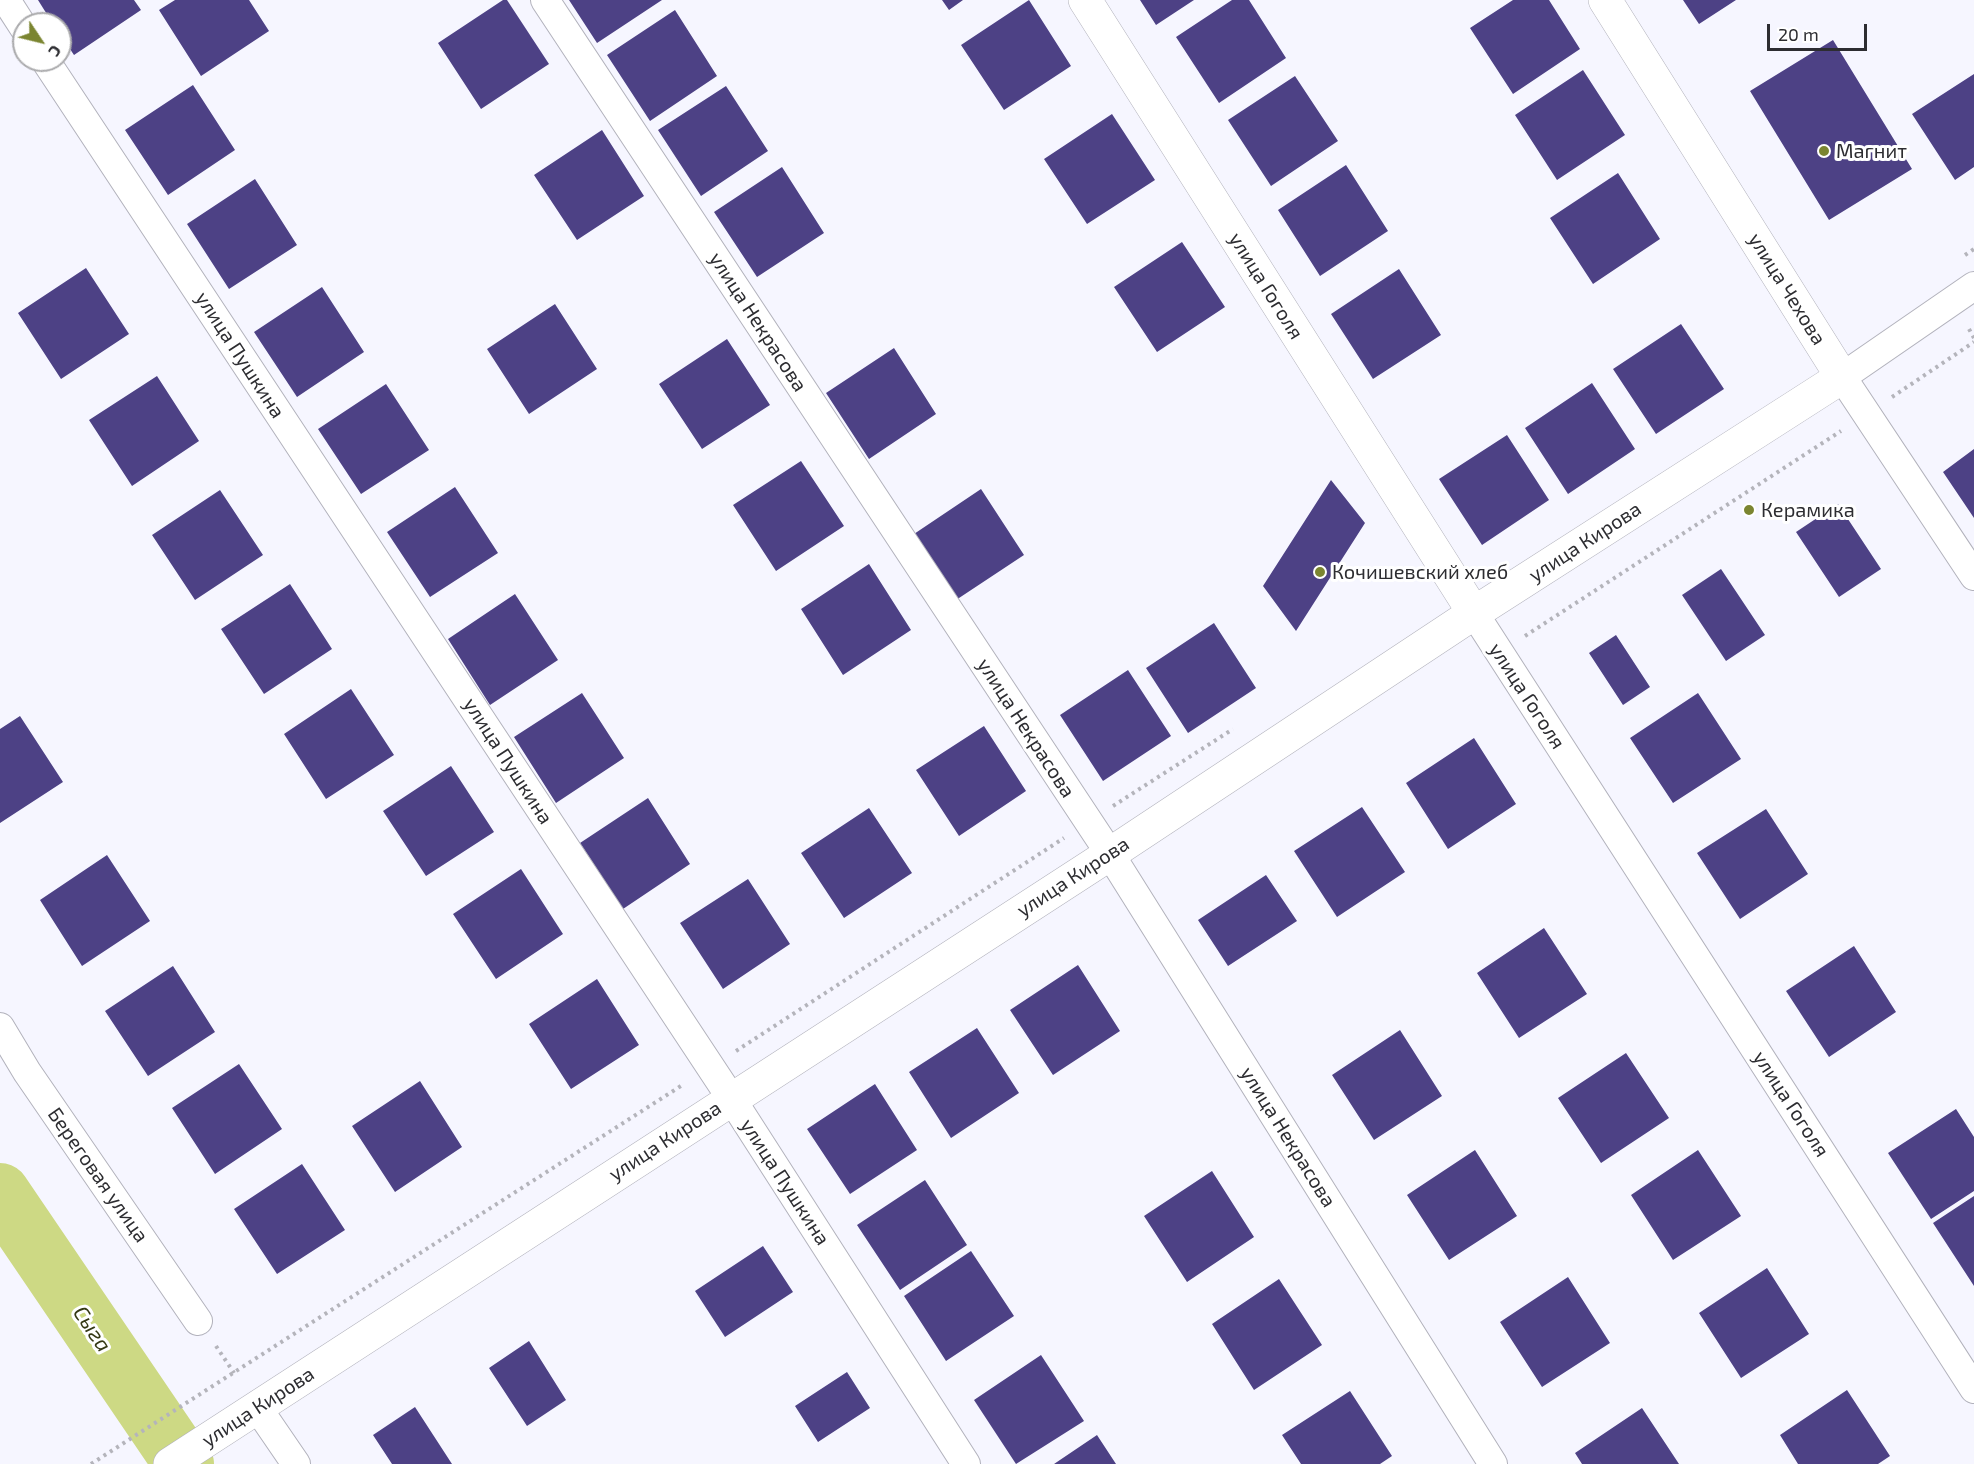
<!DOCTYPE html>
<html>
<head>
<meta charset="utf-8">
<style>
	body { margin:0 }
	#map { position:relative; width:1974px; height:1464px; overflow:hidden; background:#f6f6ff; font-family:"Exo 2",sans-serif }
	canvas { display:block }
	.north { position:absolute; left:12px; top:12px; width:60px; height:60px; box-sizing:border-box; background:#fff; border:2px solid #ababad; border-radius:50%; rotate:125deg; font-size:16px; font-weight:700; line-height:24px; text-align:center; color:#2d2d31 }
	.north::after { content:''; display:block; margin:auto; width:21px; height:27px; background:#7b8531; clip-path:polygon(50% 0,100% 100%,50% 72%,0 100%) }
	.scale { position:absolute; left:1767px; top:24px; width:100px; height:27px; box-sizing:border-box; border:3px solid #2d2d31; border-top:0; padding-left:8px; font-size:18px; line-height:21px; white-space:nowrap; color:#2d2d31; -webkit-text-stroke:4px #fff; paint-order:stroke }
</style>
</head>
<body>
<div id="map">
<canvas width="1974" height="1464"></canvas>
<div class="north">С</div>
<div class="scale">20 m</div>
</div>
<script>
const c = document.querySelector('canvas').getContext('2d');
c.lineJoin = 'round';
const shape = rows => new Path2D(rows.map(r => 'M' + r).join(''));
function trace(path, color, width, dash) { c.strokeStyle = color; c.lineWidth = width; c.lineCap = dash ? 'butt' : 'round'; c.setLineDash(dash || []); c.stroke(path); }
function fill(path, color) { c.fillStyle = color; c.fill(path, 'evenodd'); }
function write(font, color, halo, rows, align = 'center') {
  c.font = font + ' "Exo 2",sans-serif'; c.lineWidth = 6; c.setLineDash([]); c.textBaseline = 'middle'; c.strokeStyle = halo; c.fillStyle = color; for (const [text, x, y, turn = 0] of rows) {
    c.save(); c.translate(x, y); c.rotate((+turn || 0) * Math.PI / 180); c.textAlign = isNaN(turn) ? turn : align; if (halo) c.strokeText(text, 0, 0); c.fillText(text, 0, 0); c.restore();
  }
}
trace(shape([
	[0,1193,184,1464]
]), '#cdd984', 60);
fill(shape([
	[38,0,134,0,141,10,74,55,60,34,60,24,53,24],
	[175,0,249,0,269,31,201,76,159,10],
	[503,0,507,0,549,64,481,109,438,43],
	[569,0,662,0,597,43],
	[942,0,963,0,949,10],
	[1029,0,1071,66,1004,110,961,45],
	[1140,0,1194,0,1156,25],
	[1232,0,1249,0,1286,58,1219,103,1176,37],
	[1513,0,1549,0,1580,49,1513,94,1470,28],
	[1683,0,1736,0,1699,24],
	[675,10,717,76,650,121,607,55],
	[1833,40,1912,169,1829,220,1750,91],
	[1583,70,1625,135,1557,180,1515,115],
	[1974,74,1974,167,1955,180,1912,114],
	[1295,76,1338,141,1271,186,1228,120],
	[193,85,235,150,168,195,125,130],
	[726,86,768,151,701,196,658,130],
	[1112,114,1155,180,1087,224,1044,159],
	[602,130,644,196,577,240,534,175],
	[1346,165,1388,231,1320,276,1278,210],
	[782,167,824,233,757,277,714,212],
	[1618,173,1660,239,1593,284,1550,218],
	[255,179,297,245,229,289,187,224],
	[1182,242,1225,307,1157,352,1114,287],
	[86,268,129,334,61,379,18,313],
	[1399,269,1441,335,1373,379,1331,314],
	[322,287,364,352,297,397,254,332],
	[555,304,597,369,529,414,487,349],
	[1681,324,1724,389,1656,434,1613,369],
	[727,339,770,405,702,449,659,384],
	[894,348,936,414,869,459,826,393],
	[157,376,199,441,132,486,89,420],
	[1592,383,1635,449,1568,494,1525,428],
	[386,384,429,450,361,494,318,429],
	[1507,435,1549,500,1482,545,1439,479],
	[1974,449,1974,518,1943,472],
	[801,461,844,526,776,571,733,505],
	[1331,480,1365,523,1296,631,1263,586],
	[455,487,498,553,430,597,387,532],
	[981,489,1024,555,956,600,914,534],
	[220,490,263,555,195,600,152,535],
	[1838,504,1881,569,1839,597,1796,532],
	[869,564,911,630,843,675,801,609],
	[1721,569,1765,635,1726,661,1682,595],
	[290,584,332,649,264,694,221,629],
	[515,594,558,660,490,705,448,639],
	[1214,623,1256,688,1188,733,1146,668],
	[1616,635,1650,687,1623,705,1589,653],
	[1128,670,1171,736,1103,781,1060,715],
	[351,689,394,755,326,799,284,734],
	[582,693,624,758,556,803,514,737],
	[1698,693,1741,759,1673,803,1630,738],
	[20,716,63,782,0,823,0,729],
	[984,726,1026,791,959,836,916,770],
	[1474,738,1516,804,1448,849,1406,783],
	[451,766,494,832,426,876,383,811],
	[648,798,690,864,623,909,580,843],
	[1362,807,1405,872,1337,917,1294,851],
	[869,808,912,873,844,918,801,853],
	[1766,809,1808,874,1740,919,1697,853],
	[107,855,150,921,82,966,40,900],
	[521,869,563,934,496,979,453,914],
	[1266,875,1297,921,1228,966,1198,920],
	[748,879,790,944,723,989,680,923],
	[1544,928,1587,994,1519,1038,1477,973],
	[1854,946,1896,1012,1829,1057,1786,991],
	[1078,965,1120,1031,1053,1075,1010,1010],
	[173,966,215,1032,148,1076,105,1011],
	[597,979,639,1045,571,1089,529,1024],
	[977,1028,1019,1093,951,1138,909,1072],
	[1400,1030,1442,1096,1374,1140,1332,1075],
	[1626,1053,1669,1118,1601,1163,1558,1098],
	[239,1064,282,1129,215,1174,172,1108],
	[420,1081,462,1147,395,1192,352,1126],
	[875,1084,917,1150,850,1194,807,1129],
	[1956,1109,1974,1137,1974,1191,1931,1219,1888,1153],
	[1475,1150,1517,1216,1449,1260,1407,1195],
	[1698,1150,1741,1216,1673,1260,1631,1195],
	[302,1164,345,1230,277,1274,234,1209],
	[1212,1171,1254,1237,1187,1282,1144,1216],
	[925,1180,967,1245,900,1290,857,1225],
	[1974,1196,1974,1286,1933,1223],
	[763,1246,793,1292,725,1337,695,1291],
	[971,1251,1014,1316,946,1361,904,1296],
	[1767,1268,1809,1334,1741,1378,1699,1313],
	[1568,1277,1610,1343,1542,1387,1500,1322],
	[1279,1279,1322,1345,1254,1390,1212,1324],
	[529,1341,566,1400,527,1426,489,1368],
	[1041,1355,1084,1421,1016,1464,974,1400],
	[847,1372,870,1408,818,1442,795,1406],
	[1847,1390,1890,1456,1878,1464,1798,1464,1780,1435],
	[1350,1391,1392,1456,1380,1464,1301,1464,1282,1435],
	[415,1407,452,1464,392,1464,373,1435],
	[1642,1408,1679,1464,1582,1464,1575,1453],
	[1097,1435,1116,1464,1054,1464]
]), '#4d4185');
const minor = shape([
	[6,0,24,28],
	[545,0,1110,854,1493,1464],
	[45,60,731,1098,966,1464],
	[1974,286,1842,377,1974,576],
	[1474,613,1974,1389],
	[0,1027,27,1072,198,1321],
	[257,1407,296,1464]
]);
const secondary = shape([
	[1085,0,1474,613],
	[170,1464,1110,854,1474,613,1842,377,1605,0]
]);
trace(minor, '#b2b2bc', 30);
trace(secondary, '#b2b2bc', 34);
trace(shape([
	[1965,255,1974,249],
	[1969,329,1974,338],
	[1892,397,1974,342],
	[1525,636,1841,431],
	[1113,806,1233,729],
	[736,1051,1064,838],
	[216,1346,234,1373],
	[91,1464,684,1084]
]), '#b4b4bb', 4, [3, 4.5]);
trace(minor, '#fff', 28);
trace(secondary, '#fff', 33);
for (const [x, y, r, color] of [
	[1824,151,6,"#7b8531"],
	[1749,510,6,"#7b8531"],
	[1320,572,6,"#7b8531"]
]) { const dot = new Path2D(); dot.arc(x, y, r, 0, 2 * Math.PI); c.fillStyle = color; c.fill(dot); trace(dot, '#fff', 2); }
write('20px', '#2d2d31', '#fff', [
	["Магнит",1836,151],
	["Керамика",1761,510],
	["Кочишевский хлеб",1332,572]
], 'left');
write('20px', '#2d2d31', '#fff', [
	["улица Гоголя",1266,286,58],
	["улица Чехова",1787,289,58],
	["улица Некрасова",758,322,57],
	["улица Пушкина",240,355,57],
	["улица Кирова",1585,542,-33],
	["улица Гоголя",1527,696,57],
	["улица Некрасова",1026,728,57],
	["улица Пушкина",508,761,57],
	["улица Кирова",1073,877,-33],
	["улица Гоголя",1791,1104,57],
	["улица Некрасова",1288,1137,58],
	["улица Кирова",665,1141,-33],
	["Береговая улица",98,1175,55],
	["улица Пушкина",785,1182,57],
	["улица Кирова",258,1407,-33]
]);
write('italic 21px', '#353915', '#fff', [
	["Сыга",92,1329,56]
]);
</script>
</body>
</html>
